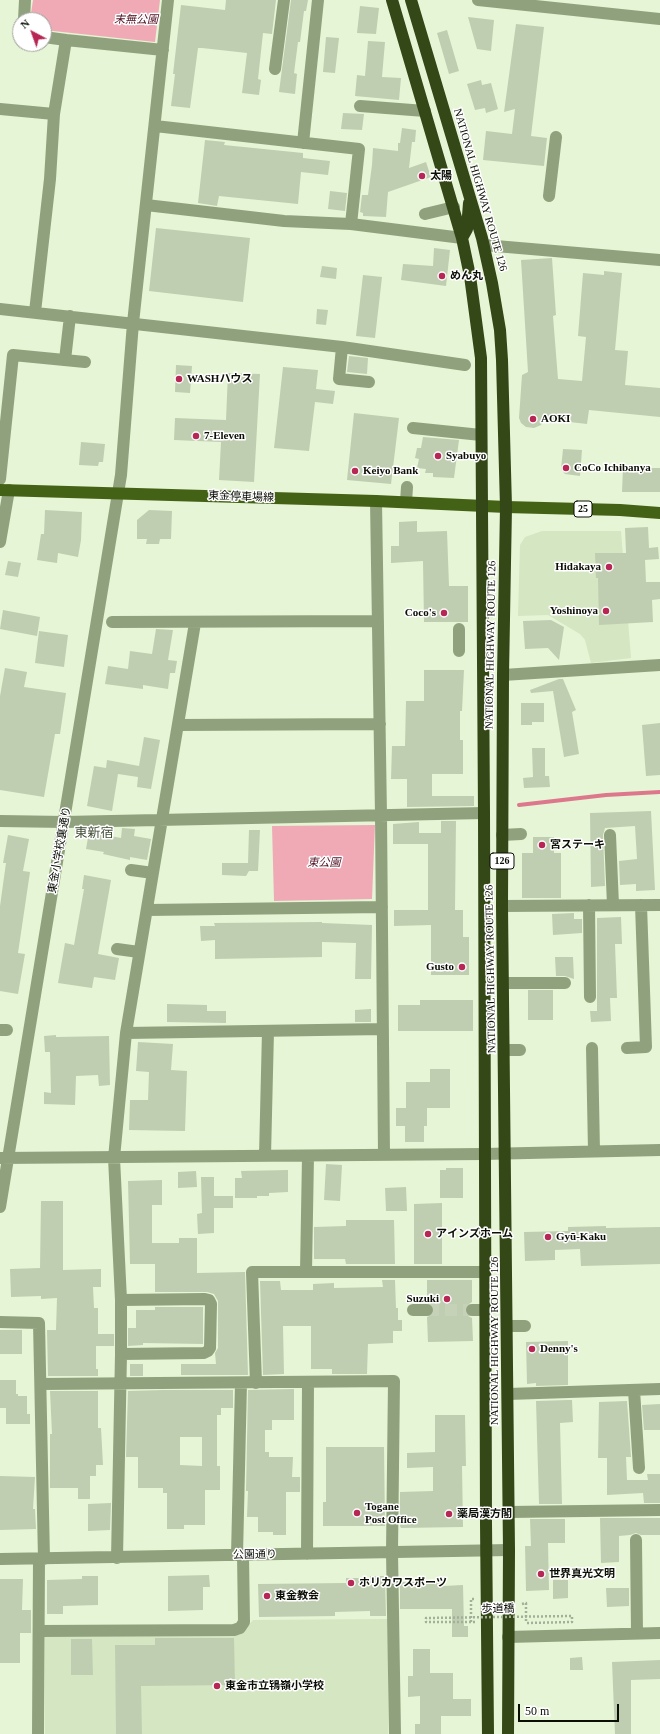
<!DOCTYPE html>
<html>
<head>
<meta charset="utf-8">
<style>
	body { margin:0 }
	#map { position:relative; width:660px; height:1734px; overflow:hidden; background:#e6f5d6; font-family:"Times New Roman",serif }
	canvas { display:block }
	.north { position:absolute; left:12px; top:12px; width:40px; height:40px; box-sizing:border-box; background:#fff; border:1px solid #9d9f9b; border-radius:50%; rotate:319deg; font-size:11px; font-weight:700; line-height:16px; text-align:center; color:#0a0e05 }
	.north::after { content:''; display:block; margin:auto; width:14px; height:18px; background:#b72755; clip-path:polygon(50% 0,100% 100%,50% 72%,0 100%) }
	.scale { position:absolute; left:518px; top:1704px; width:101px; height:18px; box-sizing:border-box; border:2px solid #0a0e05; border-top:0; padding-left:5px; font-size:12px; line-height:14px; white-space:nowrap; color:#0a0e05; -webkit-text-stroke:3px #fff; paint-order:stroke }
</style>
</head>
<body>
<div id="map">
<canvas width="660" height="1734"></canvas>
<div class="north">N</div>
<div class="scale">50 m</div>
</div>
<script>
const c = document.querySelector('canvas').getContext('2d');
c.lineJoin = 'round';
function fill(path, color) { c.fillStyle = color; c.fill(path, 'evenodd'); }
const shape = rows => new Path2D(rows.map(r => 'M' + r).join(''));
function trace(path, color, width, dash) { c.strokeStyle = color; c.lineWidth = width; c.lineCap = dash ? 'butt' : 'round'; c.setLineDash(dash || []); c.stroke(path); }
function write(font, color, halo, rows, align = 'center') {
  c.font = font + ' "Times New Roman","Noto Sans JP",serif'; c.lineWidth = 3; c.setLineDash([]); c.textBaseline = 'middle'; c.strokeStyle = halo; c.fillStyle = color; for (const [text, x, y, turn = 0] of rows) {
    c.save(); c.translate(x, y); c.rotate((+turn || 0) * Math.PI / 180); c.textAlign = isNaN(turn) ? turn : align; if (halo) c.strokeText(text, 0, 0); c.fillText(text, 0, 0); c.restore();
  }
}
fill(shape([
	[542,531,621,531,631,658,591,663,585,640,580,634,548,615,518,616,520,545,525,537],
	[388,1619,388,1734,45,1734,45,1637,240,1635,253,1620]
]), '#d5e6c2');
fill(shape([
	[33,0,160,0,155,42,44,30,44,20,30,20],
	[375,825,372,899,274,901,272,826]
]), '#f0aab6');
trace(shape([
	[519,805,606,795,660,792]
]), '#dd788c', 4);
fill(shape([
	[226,0,276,0,272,34,263,33,258,79,261,80,259,95,242,93,247,53,202,48,198,48,190,108,171,106,175,74,173,74,181,5,225,10],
	[291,0,308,0,306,11,304,11,300,42,298,42,294,73,297,74,295,94,279,92],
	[360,6,379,8,376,34,357,33],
	[468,17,494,20,491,51,477,49],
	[516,24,544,27,531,136,547,138,544,166,483,160,486,131,512,134,515,109,504,112],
	[447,30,459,71,449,74,437,33],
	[326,37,339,38,335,73,323,72],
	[368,41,385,42,382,77,401,78,399,100,355,96,357,75,365,76],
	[481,80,482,85,491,83,498,109,486,113,485,108,475,110,467,84],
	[343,113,364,114,362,130,341,129],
	[402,128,416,130,415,142,412,142,409,168,426,162,431,177,388,192,386,217,363,216,363,213,360,212,362,195,368,195,372,165,373,148,398,151,398,143,400,143],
	[205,140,225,142,224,145,303,153,303,158,330,161,328,175,301,172,298,204,219,196,217,206,198,203],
	[330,191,347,193,345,211,328,209],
	[156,228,250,238,243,302,149,291],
	[434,248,450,250,446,286,401,280,403,264,433,266],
	[552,258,556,315,553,316,558,379,582,381,586,337,578,336,583,273,604,275,604,271,622,273,615,350,628,351,625,385,660,388,660,417,589,410,587,424,544,419,541,425,534,428,526,427,521,423,519,418,522,375,528,372,521,260],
	[322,266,337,268,336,279,320,277],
	[363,275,382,277,375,338,356,336],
	[317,309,328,310,326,325,316,324],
	[349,356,368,358,367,374,347,372],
	[176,365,192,366,190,393,175,392],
	[283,367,318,370,316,389,335,391,333,404,315,402,309,451,274,448],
	[228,373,260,374,254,482,219,480,221,442,174,440,175,418,226,420],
	[354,413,399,418,391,484,347,480],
	[423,437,459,440,454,478,433,477,433,473,425,473,426,469,417,468,419,459,415,458,417,448,421,448],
	[81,442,105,444,103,462,99,462,98,466,79,465],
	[563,449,582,450,580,476,565,474,561,469],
	[623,468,660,468,660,492,622,492],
	[45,510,82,512,81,540,78,557,58,553,57,563,37,560,41,534,44,534],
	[149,510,172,511,171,539,160,539,159,544,146,544,147,539,137,539,137,520],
	[417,521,417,532,447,531,449,586,468,586,468,622,424,622,423,561,391,563,391,546,399,546,399,522],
	[648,527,649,548,658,547,659,559,645,560,646,582,660,582,660,599,652,600,653,622,599,625,598,578,596,578,595,553,626,553,625,528],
	[8,561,21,563,18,577,5,575],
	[3,610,40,617,37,636,0,629],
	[551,620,564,627,559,660,548,648,525,649,523,621],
	[156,629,173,630,168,660,177,661,175,673,170,673,168,689,143,685,143,689,105,684,108,666,128,669,130,651,152,654],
	[39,631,68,635,64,667,35,663],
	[5,668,27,672,24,687,66,693,60,734,55,734,44,797,0,790,0,696],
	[424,670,464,670,462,711,460,711,460,740,463,740,463,774,432,774,432,796,474,796,474,806,407,807,407,779,391,779,392,746,405,746,406,701,424,701],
	[559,679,563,679,576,710,572,712,579,754,564,757,553,691,531,693,530,690],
	[521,703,544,703,544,722,532,722,532,725,521,725],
	[660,723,660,775,646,776,642,725],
	[144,737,160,740,151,789,137,787,138,777,118,774,112,811,87,806,94,766,106,768,107,760,139,766],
	[532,748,545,748,545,776,549,776,550,787,524,788,523,778,533,777],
	[651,811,655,890,636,891,636,884,620,885,619,861,637,859,635,826,605,828,603,835,605,886,591,887,590,813],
	[441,821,456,821,455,910,463,910,463,937,469,937,469,975,431,975,431,925,394,926,394,910,428,910,428,844,393,844,393,824,419,822,419,833,441,833],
	[122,828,135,829,134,836,151,839,147,860,130,857,130,860,103,854,104,852,86,849,89,832,121,838],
	[249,830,260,830,258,871,249,871,246,876,222,875,222,863,248,863],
	[8,835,29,839,23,871,30,872,18,953,25,954,18,994,0,991,0,906,6,863,3,863],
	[533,837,554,837,554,853,561,853,561,898,522,898,522,853,533,853],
	[84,875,111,880,98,954,119,958,115,980,94,977,92,988,58,983,65,943,74,945,84,889,82,889],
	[574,913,574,919,582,919,582,933,553,935,552,914],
	[621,917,622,944,615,944,617,998,610,998,611,1021,591,1022,590,1011,597,1011,597,918],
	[322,922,322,923,372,925,371,979,355,979,356,943,322,942,322,957,215,959,215,940,201,941,200,926,215,926,214,923],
	[555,957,573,957,574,979,565,976,556,976],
	[528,990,553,990,553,1020,528,1020],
	[420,1000,473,1000,473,1031,398,1031,398,1005,420,1005],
	[167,1004,207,1005,207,1011,226,1011,226,1023,167,1022],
	[371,1009,371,1022,355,1022,355,1010],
	[56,1035,56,1037,109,1036,110,1085,99,1086,98,1075,76,1076,75,1105,44,1104,44,1092,51,1093,50,1052,45,1052,44,1036],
	[138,1042,173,1044,171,1070,187,1071,185,1131,129,1130,130,1100,148,1100,149,1072,136,1071],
	[430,1069,450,1069,450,1108,427,1108,427,1126,424,1126,424,1142,405,1142,405,1126,396,1126,396,1108,406,1108,406,1082,430,1082],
	[326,1164,342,1165,340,1201,324,1200],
	[446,1168,463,1168,463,1198,440,1198,440,1170,446,1170],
	[288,1170,288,1192,269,1193,269,1196,257,1196,257,1198,235,1198,235,1178,242,1178,241,1171],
	[196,1171,197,1187,178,1188,178,1172],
	[201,1177,214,1177,214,1196,233,1196,233,1208,214,1208,214,1233,198,1234,197,1214,202,1213],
	[162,1180,162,1205,152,1205,152,1243,179,1243,179,1238,197,1238,197,1273,245,1272,248,1375,181,1375,181,1364,216,1364,215,1353,218,1348,218,1301,214,1294,207,1292,155,1292,155,1264,130,1264,128,1181],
	[406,1187,407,1211,386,1211,385,1188],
	[41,1201,63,1201,63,1270,101,1269,101,1287,93,1287,94,1308,98,1308,98,1334,114,1334,114,1346,96,1346,96,1369,98,1369,98,1376,48,1376,47,1330,56,1330,57,1298,41,1299,41,1296,11,1297,10,1269,40,1268],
	[442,1203,442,1264,414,1264,414,1204],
	[346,1220,394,1220,395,1264,346,1264,345,1259,314,1259,314,1227,346,1226],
	[606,1226,606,1228,660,1227,660,1264,581,1266,580,1249,555,1250,555,1260,525,1261,524,1232,568,1231,568,1227],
	[382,1280,395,1280,396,1308,398,1308,398,1320,402,1320,402,1331,393,1331,393,1343,368,1344,367,1374,332,1374,332,1369,311,1369,311,1326,283,1326,284,1374,263,1375,260,1281,280,1281,281,1290,313,1290,313,1284,334,1283,334,1288,383,1287],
	[427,1280,472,1280,472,1302,466,1306,465,1310,468,1316,472,1318,473,1341,428,1342,427,1317,433,1314,434,1310,431,1304,427,1303],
	[155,1307,203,1307,203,1344,143,1343,143,1345,128,1346,128,1328,136,1328,136,1310,155,1310],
	[0,1330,22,1330,22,1354,0,1354],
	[568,1341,568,1385,536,1386,536,1383,527,1384,526,1342],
	[130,1364,143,1364,143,1376,130,1376],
	[0,1380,16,1380,16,1394,18,1394,18,1396,27,1396,27,1414,30,1414,30,1424,6,1424,6,1408,0,1408],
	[294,1389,294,1420,272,1420,272,1430,265,1430,265,1452,269,1452,269,1457,293,1457,292,1477,300,1477,300,1492,286,1492,286,1535,273,1535,273,1532,258,1532,258,1517,247,1517,248,1491,246,1491,248,1390],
	[163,1390,233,1390,233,1408,221,1408,221,1415,217,1415,217,1466,220,1466,220,1490,205,1490,205,1525,184,1525,184,1529,167,1529,167,1493,163,1493,163,1488,138,1488,138,1457,126,1457,128,1391],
	[180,1437,202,1437,202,1466,180,1465],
	[50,1391,98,1391,98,1428,101,1428,103,1465,96,1465,96,1476,90,1476,90,1499,78,1499,78,1488,50,1488,50,1434,52,1434],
	[568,1400,572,1400,573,1422,560,1423,562,1504,539,1504,536,1401],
	[627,1401,631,1457,626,1457,627,1480,648,1480,647,1474,660,1474,660,1503,644,1503,643,1493,607,1495,607,1458,598,1458,599,1402],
	[660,1404,660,1430,644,1430,642,1405],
	[435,1415,465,1415,466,1466,462,1466,463,1527,401,1528,400,1526,400,1492,433,1491,433,1467,407,1468,407,1453,435,1452],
	[326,1447,384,1447,385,1526,323,1526,323,1502,326,1502],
	[0,1476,35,1477,33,1509,35,1509,36,1529,0,1530],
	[111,1503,110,1530,88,1531,88,1504],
	[600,1518,660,1518,660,1535,641,1535,636,1533,630,1535,619,1536,619,1562,601,1563],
	[530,1519,565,1519,565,1543,548,1543,549,1590,526,1591,525,1546,531,1546],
	[209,1575,210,1587,203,1587,203,1610,168,1611,168,1576],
	[82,1576,98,1576,98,1605,63,1606,63,1614,47,1614,47,1580,82,1579],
	[370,1576,385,1576,386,1616,370,1616,370,1611,335,1612,335,1616,259,1617,258,1584,346,1583,346,1578,370,1578],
	[0,1579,23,1579,22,1610,31,1610,31,1633,20,1633,20,1663,0,1663],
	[553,1580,568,1580,568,1598,553,1599],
	[400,1582,444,1582,444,1586,463,1585,464,1626,468,1626,468,1637,452,1637,452,1609,400,1609],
	[606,1588,629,1588,629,1606,607,1607],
	[234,1638,235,1685,141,1686,142,1734,116,1734,115,1645,155,1645,155,1638],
	[71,1639,92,1639,93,1675,71,1675],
	[413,1649,430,1649,430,1673,453,1673,453,1699,471,1699,471,1716,441,1716,441,1734,415,1734,415,1724,420,1724,420,1696,408,1697,408,1676,413,1676],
	[582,1657,583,1670,570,1670,570,1658],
	[660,1660,660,1679,631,1680,631,1734,615,1734,612,1662]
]), '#bfceb0');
trace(shape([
	[427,1310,472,1310]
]), '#c5d2b7', 12, [12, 6]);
trace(shape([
	[474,1599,471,1599,471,1622,475,1622],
	[522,1604,526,1603,526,1623]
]), '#a3af97', 2.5, [2, 2]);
trace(shape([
	[478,0,660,19],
	[24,20,25,0],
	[44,37,66,40],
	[275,69,284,0],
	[360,106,425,111],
	[0,109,54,114],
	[155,126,359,149,351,224],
	[303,143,318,0],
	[549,196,556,137],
	[146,205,284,221,351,224,462,238],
	[425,214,454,207],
	[484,245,660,260],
	[0,309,342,347,465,365],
	[35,312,50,179,54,114,66,40,163,50],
	[342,347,339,379,369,382],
	[65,360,70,316],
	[413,428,481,435],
	[0,479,13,355,85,362],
	[376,501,381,815,384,1155],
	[406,502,407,487],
	[0,542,9,490],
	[112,622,378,621],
	[459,629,459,651],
	[503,675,660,665],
	[178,725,380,724],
	[0,821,65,822,484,813],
	[502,835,521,834],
	[610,835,613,905],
	[131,870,153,873],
	[589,905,590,997],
	[502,906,660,905],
	[147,910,382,907],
	[117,949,139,952],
	[503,983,565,983],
	[0,1030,7,1030],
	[126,1033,383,1029],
	[592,1048,594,1151],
	[627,1048,646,1047,641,905],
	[505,1050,520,1050],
	[265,1156,268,1031],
	[0,1158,484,1154,660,1150],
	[0,1207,121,475,133,323,168,0],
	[306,1272,308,1156],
	[121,1300,205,1299,209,1300,211,1304,210,1348,208,1351,204,1353,121,1354],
	[413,1310,427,1310],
	[472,1310,485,1310],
	[0,1322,39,1323,44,1559],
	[507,1326,525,1326],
	[256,1383,252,1272,485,1272],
	[41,1384,394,1381,392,1552,395,1734],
	[634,1390,639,1468],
	[508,1394,660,1389],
	[509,1512,660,1510],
	[636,1540,637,1633],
	[307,1554,308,1382],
	[237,1555,241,1383],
	[117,1558,121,1354,121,1300,114,1158,126,1033,195,623],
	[0,1559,509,1550],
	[39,1631,234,1630,240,1628,244,1622,243,1555],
	[508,1637,660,1633],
	[38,1734,39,1559]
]), '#90a27d', 12);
trace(shape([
	[0,490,376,501,506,507,620,510,660,513]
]), '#446215', 12);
trace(shape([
	[392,0,462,238,470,276,481,358,484,813,486,1523,488,1734],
	[411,0,482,238,492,283,500,330,502,360,506,507,503,675,502,906,509,1550,508,1734],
	[462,238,467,229,469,203]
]), '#334717', 12);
trace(shape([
	[471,1622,426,1622,426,1618,572,1616,572,1622,527,1623]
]), '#a3af97', 2.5, [2, 2]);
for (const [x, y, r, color] of [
	[422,176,4,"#b72755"],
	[442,276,4,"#b72755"],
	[179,379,4,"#b72755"],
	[533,419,4,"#b72755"],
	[196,436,4,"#b72755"],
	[438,456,4,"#b72755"],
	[566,468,4,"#b72755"],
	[355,471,4,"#b72755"],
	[609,567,4,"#b72755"],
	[606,611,4,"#b72755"],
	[444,613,4,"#b72755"],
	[542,845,4,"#b72755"],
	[462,967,4,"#b72755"],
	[428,1234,4,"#b72755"],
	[548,1237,4,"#b72755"],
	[447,1299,4,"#b72755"],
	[532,1349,4,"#b72755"],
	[357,1513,4,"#b72755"],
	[449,1514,4,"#b72755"],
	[541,1574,4,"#b72755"],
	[351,1583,4,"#b72755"],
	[267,1596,4,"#b72755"],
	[217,1686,4,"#b72755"]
]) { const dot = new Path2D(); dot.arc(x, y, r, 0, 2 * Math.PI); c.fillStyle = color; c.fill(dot); trace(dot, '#fff', 1.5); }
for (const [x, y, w] of [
	[583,509,18],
	[502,861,24]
]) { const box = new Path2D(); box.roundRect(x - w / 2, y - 8, w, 16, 3); c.fillStyle = '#fff'; c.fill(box); trace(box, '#0a0e05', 1); }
write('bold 10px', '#0a0e05', null, [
	["25",583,509],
	["126",502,861]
]);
write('italic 11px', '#511224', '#fff', [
	["末無公園",136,20],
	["東公園",324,863]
]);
write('bold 11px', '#0a0e05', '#fff', [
	["太陽",430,176],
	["めん丸",450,276],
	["WASHハウス",187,379],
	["AOKI",541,419],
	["7-Eleven",204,436],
	["Syabuyo",446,456],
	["CoCo Ichibanya",574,468],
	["Keiyo Bank",363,471],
	["Hidakaya",601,567,"right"],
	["Yoshinoya",598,611,"right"],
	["Coco's",436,613,"right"],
	["宮ステーキ",550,845],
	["Gusto",454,967,"right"],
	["アインズホーム",436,1234],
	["Gyū-Kaku",556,1237],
	["Suzuki",439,1299,"right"],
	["Denny's",540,1349],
	["Togane",365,1507],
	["Post Office",365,1520],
	["薬局漢方閣",457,1514],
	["世界真光文明",549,1574],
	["ホリカワスポーツ",359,1583],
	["東金教会",275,1596],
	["東金市立鴇嶺小学校",225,1686]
], 'left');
write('11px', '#0a0e05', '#fff', [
	["NATIONAL HIGHWAY ROUTE 126",480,190,74],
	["東金停車場線",241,497,2],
	["NATIONAL HIGHWAY ROUTE 126",491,645,-89],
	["東金小学校裏通り",60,850,-80],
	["NATIONAL HIGHWAY ROUTE 126",491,969,-91],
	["NATIONAL HIGHWAY ROUTE 126",495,1341,-90],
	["公園通り",255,1555,-1],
	["歩道橋",498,1609]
]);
write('13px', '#424e35', '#fff', [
	["東新宿",94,834]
]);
</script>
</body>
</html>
